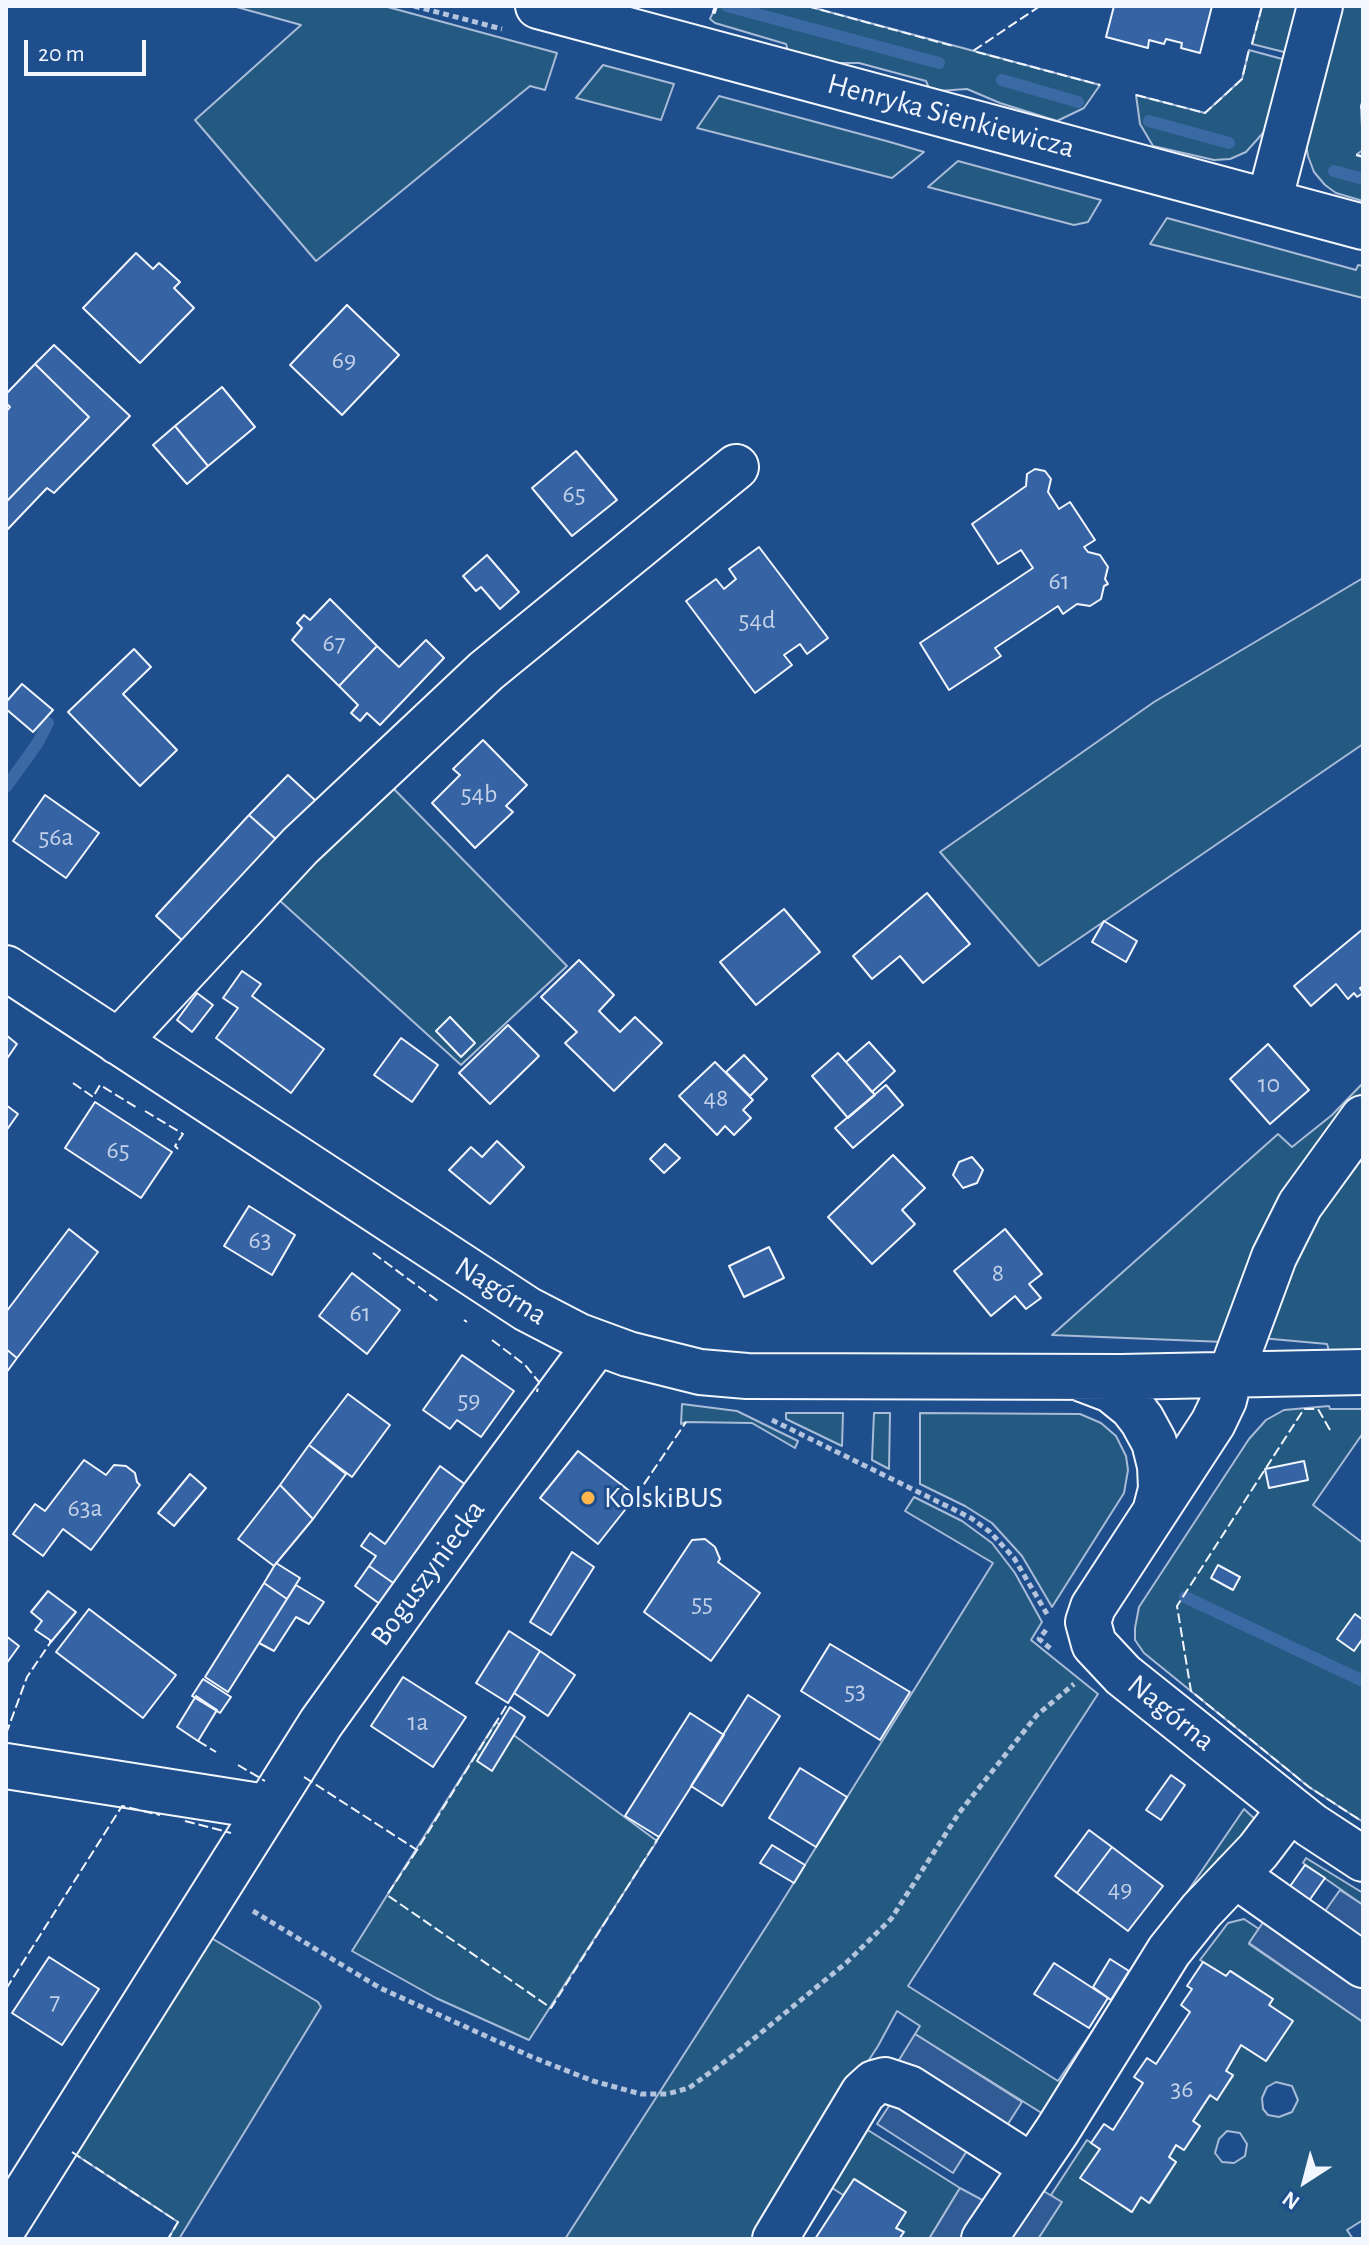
<!DOCTYPE html>
<html>
<head>
<meta charset="utf-8">
<style>
	body { margin:0 }
	#map { position:relative; width:1369px; height:2245px; overflow:hidden; background:#1f4e8c; font-family:"Alegreya Sans",sans-serif }
	canvas { display:block }
	.frame { position:absolute; inset:0; border:8px solid #f2f6ff; pointer-events:none }
	.north { position:absolute; left:1265px; top:2141px; width:80px; height:80px; -webkit-text-stroke:6px #1f4e8c; paint-order:stroke; rotate:216deg; font-size:22px; font-weight:700; line-height:32px; text-align:center; color:#f2f6ff }
	.north::after { content:''; display:block; margin:auto; width:28px; height:36px; background:#f2f6ff; clip-path:polygon(50% 0,100% 100%,50% 72%,0 100%) }
	.scale { position:absolute; left:24px; top:40px; width:122px; height:36px; box-sizing:border-box; border:4px solid #f2f6ff; border-top:0; padding-left:10px; font-size:24px; line-height:28px; white-space:nowrap; color:#f2f6ff; -webkit-text-stroke:6px #1f4e8c; paint-order:stroke }
</style>
</head>
<body>
<div id="map">
<canvas width="1369" height="2245"></canvas>
<div class="frame"></div>
<div class="north">N</div>
<div class="scale">20 m</div>
</div>
<script>
const c = document.querySelector('canvas').getContext('2d');
c.lineJoin = 'round';
function fill(path, color) { c.fillStyle = color; c.fill(path, 'evenodd'); }
const shape = rows => new Path2D(rows.map(r => 'M' + r).join(''));
function trace(path, color, width, dash) { c.strokeStyle = color; c.lineWidth = width; c.lineCap = dash ? 'butt' : 'round'; c.setLineDash(dash || []); c.stroke(path); }
function write(font, color, halo, rows, align = 'center') {
  c.font = font + ' "Alegreya Sans",sans-serif'; c.lineWidth = 6; c.setLineDash([]); c.textBaseline = 'middle'; c.strokeStyle = halo; c.fillStyle = color; for (const [text, x, y, turn = 0] of rows) {
    c.save(); c.translate(x, y); c.rotate((+turn || 0) * Math.PI / 180); c.textAlign = isNaN(turn) ? turn : align; if (halo) c.strokeText(text, 0, 0); c.fillText(text, 0, 0); c.restore();
  }
}
const green = shape([
	[233,6,384,6,557,53,545,90,530,86,316,261,195,120,301,25,233,6],
	[716,6,807,6,1100,85,1084,108,1057,121,1000,103,967,89,938,91,929,88,926,81,859,63,832,63,788,51,786,44,715,23,710,19,716,6],
	[1262,6,1309,6,1280,114,1246,152,1230,159,1214,160,1153,146,1140,124,1136,95,1205,113,1242,79,1249,50,1286,60,1288,53,1252,44,1262,6],
	[1331,6,1363,6,1363,99,1361,107,1363,150,1357,154,1363,157,1363,201,1336,193,1325,185,1314,172,1308,156,1302,119,1331,6],
	[603,65,674,84,661,120,576,98,603,65],
	[719,96,890,142,924,152,892,178,697,128,719,96],
	[958,161,1101,200,1088,222,1074,225,928,187,958,161],
	[1167,218,1356,270,1358,265,1363,266,1363,298,1150,244,1167,218],
	[1363,578,1363,744,1039,966,940,852,1154,702,1363,578],
	[390,785,567,966,461,1065,278,899,390,785],
	[1363,1083,1363,1100,1224,1342,1052,1335,1278,1134,1292,1147,1332,1115,1363,1083],
	[1363,1141,1363,1351,1329,1351,1327,1344,1261,1338,1278,1285,1363,1141],
	[682,1404,737,1411,798,1441,795,1448,752,1423,686,1422,681,1424,682,1404],
	[1329,1406,1330,1409,1363,1409,1363,1433,1313,1505,1363,1543,1363,1822,1309,1787,1144,1653,1135,1640,1135,1628,1139,1607,1249,1439,1266,1420,1284,1410,1329,1406],
	[786,1413,843,1413,842,1446,786,1419,786,1413],
	[874,1413,890,1413,889,1469,872,1460,874,1413],
	[920,1413,1080,1414,1101,1423,1116,1436,1126,1456,1128,1470,1124,1493,1052,1607,1022,1556,992,1523,965,1506,920,1484,920,1413],
	[914,1497,962,1521,992,1543,1015,1573,1042,1622,1031,1640,1098,1694,908,1986,1058,2081,1244,1809,1257,1821,1048,2117,915,2034,920,2026,897,2011,878,2046,753,2239,565,2239,775,1913,993,1563,905,1511,914,1497],
	[496,1722,657,1841,529,2040,436,1998,352,1951,496,1722],
	[1306,1858,1363,1893,1363,1905,1303,1863,1306,1858],
	[1244,1919,1259,1929,1249,1944,1363,2022,1363,2220,1347,2230,1353,2239,1038,2239,1061,2203,1051,2195,1087,2140,1100,2149,1081,2178,1131,2212,1141,2197,1150,2203,1176,2162,1169,2157,1176,2145,1184,2150,1200,2126,1193,2121,1210,2095,1217,2099,1233,2076,1226,2071,1241,2045,1266,2061,1292,2021,1269,2005,1273,1999,1231,1971,1226,1976,1200,1960,1228,1923,1244,1919],
	[1276,2082,1292,2086,1298,2100,1292,2112,1279,2117,1268,2115,1263,2109,1262,2098,1267,2087,1276,2082],
	[1227,2131,1240,2133,1247,2144,1245,2156,1234,2163,1222,2162,1215,2153,1219,2139,1227,2131],
	[203,1933,318,2002,321,2007,179,2239,168,2239,178,2222,67,2149,203,1933],
	[863,2127,960,2188,929,2239,899,2239,903,2232,896,2228,905,2212,855,2179,843,2195,826,2184,863,2127]
]);
fill(green, '#245a82');
trace(green, '#a8bbd7', 2);
const parking = shape([
	[1340,1890,1363,1905,1363,1942,1323,1914,1340,1890],
	[1266,1918,1363,1984,1363,2022,1249,1943,1266,1918],
	[915,2034,1022,2102,1006,2127,899,2060,915,2034],
	[893,2100,968,2149,953,2173,877,2124,893,2100],
	[1035,2186,1062,2202,1038,2239,1002,2239,1035,2186],
	[960,2188,986,2202,966,2239,929,2239,960,2188]
]);
fill(parking, '#305b95');
trace(parking, '#a8bbd7', 2);
trace(shape([
	[727,6,939,63],
	[1002,80,1078,102],
	[1149,121,1229,143],
	[1334,171,1363,179],
	[6,787,37,744,48,723],
	[1185,1597,1363,1681]
]), '#3b69a3', 12);
const building = shape([
	[1114,6,1212,6,1200,53,1181,48,1182,43,1166,39,1164,44,1149,40,1148,48,1106,37,1114,6],
	[136,253,153,269,159,263,180,282,174,288,194,308,140,363,83,308,136,253],
	[347,305,399,355,342,415,290,365,347,305],
	[54,345,130,416,54,493,47,488,6,531,6,502,89,417,35,364,54,345],
	[35,364,89,417,6,502,6,412,10,407,6,403,6,394,35,364],
	[222,387,255,427,208,466,175,426,222,387],
	[175,426,208,466,187,484,153,445,175,426],
	[576,451,617,500,572,536,532,488,576,451],
	[1035,469,1045,471,1051,479,1048,492,1059,509,1070,502,1095,540,1084,547,1088,552,1100,555,1108,567,1105,579,1108,584,1104,586,1101,599,1090,606,1077,604,1063,614,1058,606,995,648,1001,656,949,690,920,643,1033,568,1021,550,998,564,972,524,1026,486,1027,474,1035,469],
	[759,547,828,638,807,654,800,644,784,655,792,665,755,693,686,601,716,579,724,589,736,579,729,569,759,547],
	[487,555,519,592,500,609,481,587,476,591,463,576,487,555],
	[330,599,377,646,339,686,292,640,302,628,297,623,304,615,310,620,330,599],
	[426,640,444,658,380,725,367,713,360,721,351,713,358,705,339,686,377,646,399,667,426,640],
	[134,649,151,667,123,694,177,750,140,786,68,712,134,649],
	[22,684,53,710,33,732,6,709,6,702,22,684],
	[483,740,527,785,506,806,513,812,475,848,432,803,460,775,453,769,483,740],
	[288,775,317,802,277,840,249,815,288,775],
	[45,795,99,833,66,878,13,841,45,795],
	[249,815,279,842,185,943,156,916,249,815],
	[927,893,970,944,923,983,900,956,872,979,853,956,927,893],
	[784,909,820,952,756,1005,720,962,784,909],
	[1104,921,1137,941,1126,962,1092,942,1104,921],
	[1363,929,1363,986,1360,988,1363,993,1357,997,1354,993,1348,999,1336,984,1311,1006,1294,986,1363,929],
	[579,960,614,995,599,1011,620,1032,635,1017,662,1043,614,1091,565,1043,577,1032,541,997,579,960],
	[242,971,261,984,252,996,324,1049,291,1093,216,1038,238,1008,223,998,242,971],
	[197,993,213,1005,192,1032,177,1020,197,993],
	[450,1017,475,1043,461,1057,436,1031,450,1017],
	[508,1025,539,1056,490,1104,459,1073,508,1025],
	[6,1035,17,1044,6,1060,6,1035],
	[401,1038,438,1065,412,1102,374,1075,401,1038],
	[869,1042,895,1071,872,1092,846,1062,869,1042],
	[1268,1044,1309,1090,1270,1124,1230,1079,1268,1044],
	[838,1053,875,1095,848,1118,812,1076,838,1053],
	[744,1055,767,1079,750,1096,726,1072,744,1055],
	[715,1062,753,1100,743,1110,751,1118,734,1135,725,1126,717,1135,679,1096,715,1062],
	[886,1085,903,1105,853,1148,835,1128,886,1085],
	[95,1102,172,1152,141,1198,65,1148,95,1102],
	[6,1105,18,1114,6,1131,6,1105],
	[497,1141,524,1167,490,1204,449,1170,471,1147,482,1157,497,1141],
	[665,1144,680,1158,664,1173,650,1159,665,1144],
	[893,1155,925,1188,902,1210,915,1224,872,1264,828,1217,893,1155],
	[972,1157,983,1170,977,1183,963,1188,953,1175,959,1162,972,1157],
	[249,1206,295,1235,272,1275,224,1246,249,1206],
	[69,1229,98,1252,17,1358,6,1349,6,1312,69,1229],
	[1005,1229,1042,1274,1029,1284,1041,1298,1026,1309,1015,1296,991,1316,954,1271,1005,1229],
	[769,1247,784,1278,744,1297,729,1266,769,1247],
	[352,1273,400,1310,367,1354,319,1316,352,1273],
	[6,1349,17,1358,6,1373,6,1349],
	[462,1355,514,1391,481,1437,457,1420,450,1429,423,1410,462,1355],
	[348,1394,390,1425,352,1477,309,1445,348,1394],
	[309,1445,346,1474,313,1519,280,1485,309,1445],
	[578,1451,636,1496,598,1544,540,1498,578,1451],
	[84,1460,106,1475,114,1465,126,1466,135,1473,137,1482,140,1485,91,1550,63,1529,43,1556,13,1534,35,1504,45,1511,84,1460],
	[1304,1461,1308,1480,1269,1488,1265,1469,1304,1461],
	[440,1466,470,1488,399,1587,369,1566,376,1556,361,1546,370,1533,385,1544,440,1466],
	[190,1474,206,1488,174,1526,158,1513,190,1474],
	[280,1485,313,1519,274,1566,238,1539,280,1485],
	[705,1539,715,1547,720,1559,718,1562,760,1593,711,1661,644,1612,692,1540,705,1539],
	[572,1552,594,1567,551,1635,530,1622,572,1552],
	[276,1563,300,1578,287,1599,264,1583,276,1563],
	[1218,1565,1240,1577,1233,1590,1211,1578,1218,1565],
	[369,1566,399,1587,384,1607,355,1586,369,1566],
	[264,1583,287,1599,228,1692,205,1677,264,1583],
	[296,1585,324,1602,309,1624,296,1617,274,1651,259,1643,296,1585],
	[48,1591,76,1612,50,1643,50,1640,35,1630,42,1621,31,1612,48,1591],
	[89,1609,176,1675,143,1718,56,1652,89,1609],
	[1355,1614,1363,1620,1363,1638,1354,1651,1337,1639,1355,1614],
	[509,1631,540,1651,508,1703,476,1683,509,1631],
	[6,1636,19,1646,6,1664,6,1636],
	[830,1644,910,1692,880,1740,801,1691,830,1644],
	[540,1651,575,1675,548,1716,514,1693,540,1651],
	[403,1677,466,1717,433,1767,371,1726,403,1677],
	[203,1679,231,1697,220,1713,192,1696,203,1679],
	[748,1695,780,1716,722,1806,691,1786,748,1695],
	[196,1696,217,1710,198,1741,177,1727,196,1696],
	[510,1707,525,1717,492,1771,477,1761,510,1707],
	[690,1713,724,1735,659,1837,625,1816,690,1713],
	[800,1768,847,1797,816,1847,769,1818,800,1768],
	[1171,1775,1185,1785,1161,1820,1146,1810,1171,1775],
	[1089,1830,1112,1847,1077,1893,1055,1876,1089,1830],
	[772,1845,805,1865,794,1883,760,1863,772,1845],
	[1112,1847,1163,1886,1128,1931,1077,1893,1112,1847],
	[1305,1865,1325,1878,1306,1905,1286,1892,1305,1865],
	[49,1957,99,1989,62,2045,12,2013,49,1957],
	[1110,1959,1129,1971,1111,2000,1093,1987,1110,1959],
	[1203,1962,1226,1976,1230,1971,1273,1999,1269,2005,1293,2021,1266,2061,1241,2045,1226,2071,1233,2075,1217,2100,1210,2095,1193,2121,1200,2126,1184,2150,1176,2145,1169,2157,1176,2162,1149,2203,1141,2197,1132,2212,1080,2178,1100,2149,1091,2143,1104,2124,1113,2130,1143,2083,1134,2077,1147,2058,1156,2064,1190,2012,1181,2005,1192,1989,1187,1986,1203,1962],
	[1054,1963,1108,1998,1089,2028,1034,1994,1054,1963],
	[854,2179,906,2212,896,2228,904,2232,899,2239,815,2239,854,2179]
]);
fill(building, '#3563a3');
trace(building, '#f2f6ff', 2);
const minor = shape([
	[538,6,1363,227],
	[1269,202,1320,6],
	[6,968,527,1309,579,1336,628,1354,700,1372,747,1376,1121,1377,1363,1372],
	[118,1042,300,846,486,671,736,467],
	[1363,1118,1300,1205,1274,1257,1230,1376,1224,1400,1213,1423,1093,1607,1088,1622,1094,1644,1123,1675,1311,1825,1363,1859],
	[1082,1379,1111,1390,1132,1407,1142,1420,1154,1442,1160,1466,1161,1489,1155,1512],
	[6,1766,266,1807],
	[1235,1875,1363,1965],
	[6,2224,321,1723,483,1497,597,1343],
	[775,2239,863,2093,874,2083,885,2080,909,2088,1031,2166],
	[984,2239,1057,2131,1169,1951,1201,1911,1258,1851,1290,1809]
]);
trace(minor, '#f2f6ff', 48);
trace(shape([
	[414,6,502,29],
	[772,1420,971,1518,990,1532,1014,1558,1047,1614],
	[1046,1630,1039,1639,1051,1649],
	[253,1911,380,1988,532,2057,593,2081,641,2094,667,2094,689,2088,735,2054,846,1963,891,1919,959,1813,1037,1715,1074,1684]
]), '#b3c4dc', 5, [6, 4]);
trace(minor, '#1f4e8c', 44);
trace(shape([
	[807,6,953,46],
	[1040,6,973,51,1100,85],
	[1252,44,1262,6],
	[1136,95,1205,113,1242,79,1249,50],
	[1363,99,1361,107,1363,112],
	[1356,155,1363,157],
	[73,1083,93,1097,100,1085,139,1109],
	[145,1111,183,1134,175,1146,178,1149],
	[373,1253,438,1301],
	[464,1320,467,1322],
	[492,1340,525,1365,539,1382,537,1392],
	[1330,1430,1318,1409,1304,1409,1177,1606,1191,1691,1309,1787,1363,1822],
	[1362,1435,1363,1433],
	[636,1496,686,1422],
	[6,1734,27,1677,50,1643],
	[198,1741,216,1752],
	[238,1765,265,1781],
	[304,1777,417,1850,508,1703],
	[185,1821,231,1833],
	[417,1850,387,1895,551,2008,659,1837],
	[6,1989,122,1806,160,1815],
	[72,2152,178,2222,168,2239]
]), '#f2f6ff', 2, [10, 4]);
trace(shape([
	[714,12,716,6]
]), '#f2f6ff', 4);
for (const [x, y, r, color] of [
	[588,1498,8,"#ffb74d"]
]) { const dot = new Path2D(); dot.arc(x, y, r, 0, 2 * Math.PI); c.fillStyle = color; c.fill(dot); trace(dot, '#1f4e8c', 3); }
write('26px', '#c3d1e8', null, [
	["69",344,360],
	["65",574,494],
	["61",1059,581],
	["54d",757,620],
	["67",334,643],
	["54b",479,794],
	["56a",56,837],
	["10",1269,1084],
	["48",716,1098],
	["65",118,1150],
	["63",260,1240],
	["8",998,1273],
	["61",360,1313],
	["59",469,1400],
	["63a",85,1508],
	["55",702,1603],
	["53",855,1691],
	["1a",418,1722],
	["49",1120,1889],
	["7",55,2001],
	["36",1182,2089]
]);
write('30px', '#f2f6ff', '#1f4e8c', [
	["Henryka Sienkiewicza",951,116,15],
	["Nagórna",501,1291,32],
	["Boguszyniecka",428,1573,-54],
	["Nagórna",1171,1713,39]
]);
write('30px', '#f2f6ff', '#1f4e8c', [
	["KolskiBUS",604,1498]
], 'left');
</script>
</body>
</html>
